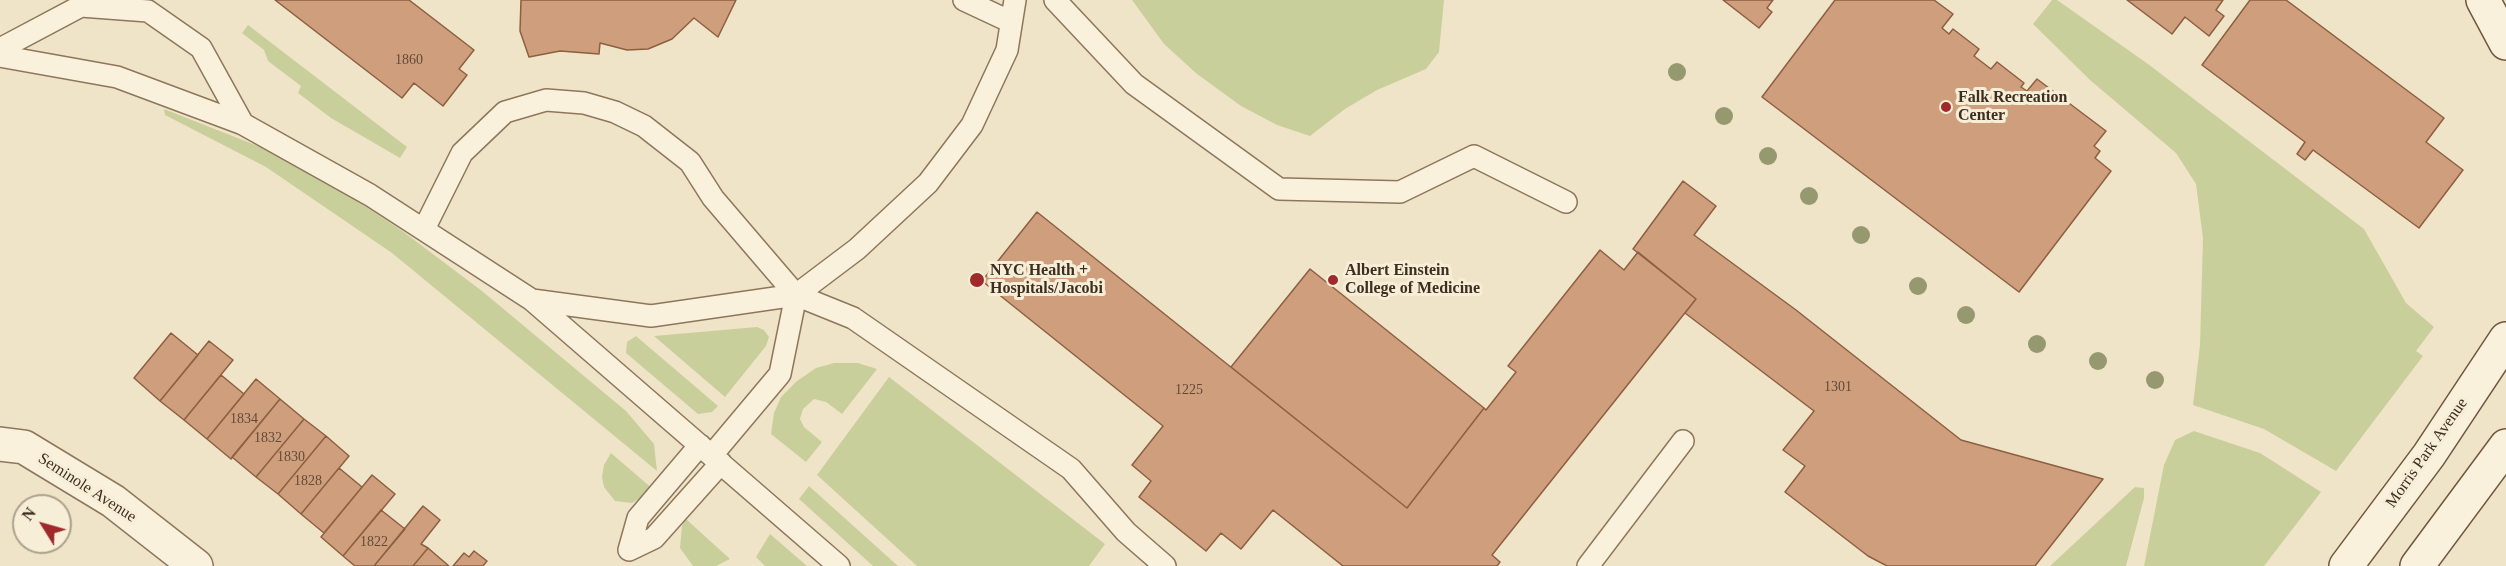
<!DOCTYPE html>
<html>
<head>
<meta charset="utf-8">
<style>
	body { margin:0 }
	#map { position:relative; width:2506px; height:566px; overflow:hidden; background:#f0e4c8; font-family:"Times New Roman",serif }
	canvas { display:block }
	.north { position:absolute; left:12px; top:494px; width:60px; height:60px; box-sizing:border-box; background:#f7eed8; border:2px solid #ada18e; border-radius:50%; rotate:307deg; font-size:16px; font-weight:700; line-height:24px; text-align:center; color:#3d2e20 }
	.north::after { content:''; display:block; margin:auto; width:21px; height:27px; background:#9e2a2b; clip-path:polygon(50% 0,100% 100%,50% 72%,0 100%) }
</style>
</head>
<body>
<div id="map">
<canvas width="2506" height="566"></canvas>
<div class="north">N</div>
</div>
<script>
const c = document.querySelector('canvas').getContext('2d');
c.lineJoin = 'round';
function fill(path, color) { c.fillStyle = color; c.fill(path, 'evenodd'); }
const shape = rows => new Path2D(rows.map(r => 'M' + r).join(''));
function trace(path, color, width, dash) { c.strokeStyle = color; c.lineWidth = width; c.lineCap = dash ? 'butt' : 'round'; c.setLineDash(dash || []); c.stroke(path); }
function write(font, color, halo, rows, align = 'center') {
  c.font = font + ' "Times New Roman",serif'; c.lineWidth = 6; c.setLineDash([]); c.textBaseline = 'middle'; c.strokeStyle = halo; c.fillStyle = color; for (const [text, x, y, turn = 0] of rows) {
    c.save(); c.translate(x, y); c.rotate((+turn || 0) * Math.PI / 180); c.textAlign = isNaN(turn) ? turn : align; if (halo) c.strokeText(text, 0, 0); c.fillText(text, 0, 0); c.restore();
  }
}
fill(shape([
	[1132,0,1444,0,1439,52,1426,69,1377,90,1345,109,1310,136,1277,125,1241,106,1197,74,1164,44],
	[2052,0,2057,0,2148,64,2364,229,2406,303,2434,327,2416,351,2423,356,2336,471,2264,429,2193,405,2200,345,2203,238,2196,184,2176,153,2090,80,2033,24],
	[248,25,407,147,400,158,331,118,298,93,301,86,268,61,264,50,242,33],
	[164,109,268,150,341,190,401,230,482,291,626,411,654,444,657,471,392,253,266,167,165,115],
	[757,327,764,330,769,337,766,346,725,397,654,336],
	[636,336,718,406,712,412,698,414,626,353,627,342],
	[834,363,858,363,877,369,842,414,826,402,814,399,803,409,800,419,804,427,822,442,806,462,771,434,774,413,781,397,797,381,816,368],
	[889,377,1105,544,1089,566,917,566,817,475],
	[2194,431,2260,453,2321,492,2264,566,2144,566,2164,465,2175,440],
	[611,453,654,490,632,503,615,501,604,487,602,477,604,465],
	[809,486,898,566,873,566,799,499],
	[2135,487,2144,488,2144,498,2126,566,2050,566],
	[686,519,730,559,716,566,693,566,680,548,682,526],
	[770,534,807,566,765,566,756,557]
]), '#c9cf9b');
const building = shape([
	[275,0,409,0,474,50,459,69,467,75,443,106,414,83,402,98,275,0],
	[521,0,736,0,718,37,694,18,672,39,648,49,627,50,600,43,599,54,560,51,529,57,520,31,521,0],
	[1723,0,1773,0,1767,8,1772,12,1759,28,1723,0],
	[1835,0,1934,0,1953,14,1942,28,1949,34,1953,29,1979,49,1974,56,1991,69,1997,62,2024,83,2021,87,2027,91,2037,79,2106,131,2094,146,2100,151,2095,158,2111,171,2019,292,1762,97,1835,0],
	[2127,0,2223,0,2216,10,2224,16,2209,36,2185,17,2172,34,2127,0],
	[2250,0,2286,0,2444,118,2426,142,2463,170,2419,228,2313,150,2305,160,2297,154,2305,142,2202,65,2250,0],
	[1683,181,1716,206,1694,235,1796,310,1961,440,2103,479,2035,566,1887,566,1868,556,1785,492,1805,466,1783,450,1814,411,1685,313,1696,299,1633,249,1683,181],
	[1037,212,1407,508,1484,408,1486,410,1516,372,1508,366,1600,250,1624,270,1638,252,1696,299,1492,555,1500,562,1497,566,1343,566,1273,510,1241,549,1221,533,1206,551,1139,497,1151,481,1132,465,1163,426,982,281,1037,212],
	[1310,269,1484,408,1407,508,1231,367,1310,269],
	[171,333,198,355,160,401,134,378,171,333],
	[209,341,233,360,184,420,160,401,209,341],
	[221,375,244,394,207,439,184,420,221,375],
	[256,379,280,399,231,459,207,439,256,379],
	[280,399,304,419,256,477,232,457,280,399],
	[304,419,326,436,278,494,256,477,304,419],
	[326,436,349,456,301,514,278,494,326,436],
	[339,468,362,487,324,533,301,514,339,468],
	[372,475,395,494,343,556,321,537,372,475],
	[423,506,440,520,421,544,428,548,413,566,374,566,423,506],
	[381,510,405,529,374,566,355,566,343,556,381,510],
	[428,548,449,566,413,566,428,548],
	[474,551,487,561,483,566,453,566,464,553,469,557,474,551]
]);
fill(building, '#cf9f7d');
trace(building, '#8d5f41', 1.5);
const service = shape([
	[964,0,1011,22],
	[1055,0,1134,84,1279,189,1400,192,1474,156,1566,202],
	[0,49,81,6,148,11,201,48,243,124],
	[0,56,117,77,243,124,370,195,532,300,839,566],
	[424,229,462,153,505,112,546,100,584,103,615,112,644,126,690,162,713,198,796,295,853,318,1071,469,1126,532,1165,566],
	[532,300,651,316,796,295,857,249,928,183,972,125,1007,50,1015,0],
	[700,445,638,518,629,550,654,538,721,463],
	[712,455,780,374,796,295],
	[1588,566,1683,441]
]);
const minor = shape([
	[0,444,24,447,113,501,196,566]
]);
const secondary = shape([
	[2483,0,2506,43],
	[2346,566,2429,455,2506,339],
	[2417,566,2506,446]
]);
trace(service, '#8d765c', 24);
trace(minor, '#8d765c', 36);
trace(secondary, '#6f573f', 36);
trace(service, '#faf1dc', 21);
trace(minor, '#faf1dc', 33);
trace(secondary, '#faf1dc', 33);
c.fillStyle = '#96986f';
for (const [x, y] of [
	[1677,72],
	[1724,116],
	[1768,156],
	[1809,196],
	[1861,235],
	[1918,286],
	[1966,315],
	[2037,344],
	[2098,361],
	[2155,380]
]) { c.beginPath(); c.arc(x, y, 9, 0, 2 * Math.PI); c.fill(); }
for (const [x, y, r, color] of [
	[1946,107,6,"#9e2a2b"],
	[977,280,8,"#9e2a2b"],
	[1333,280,6,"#9e2a2b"]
]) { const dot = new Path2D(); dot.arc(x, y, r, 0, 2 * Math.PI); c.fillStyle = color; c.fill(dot); trace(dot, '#f7eed8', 2); }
write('14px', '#624a37', null, [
	["1860",409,60],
	["1301",1838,387],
	["1225",1189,390],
	["1834",244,419],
	["1832",268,438],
	["1830",291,457],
	["1828",308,481],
	["1822",374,542]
]);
write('bold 16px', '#3d2e20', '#f7eed8', [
	["Falk Recreation",1958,98],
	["Center",1958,116],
	["NYC Health +",990,271],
	["Hospitals/Jacobi",990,289],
	["Albert Einstein",1345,271],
	["College of Medicine",1345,289]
], 'left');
write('16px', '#3d2e20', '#f7eed8', [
	["Morris Park Avenue",2427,453,-55],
	["Seminole Avenue",87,488,33]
]);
</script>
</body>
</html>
